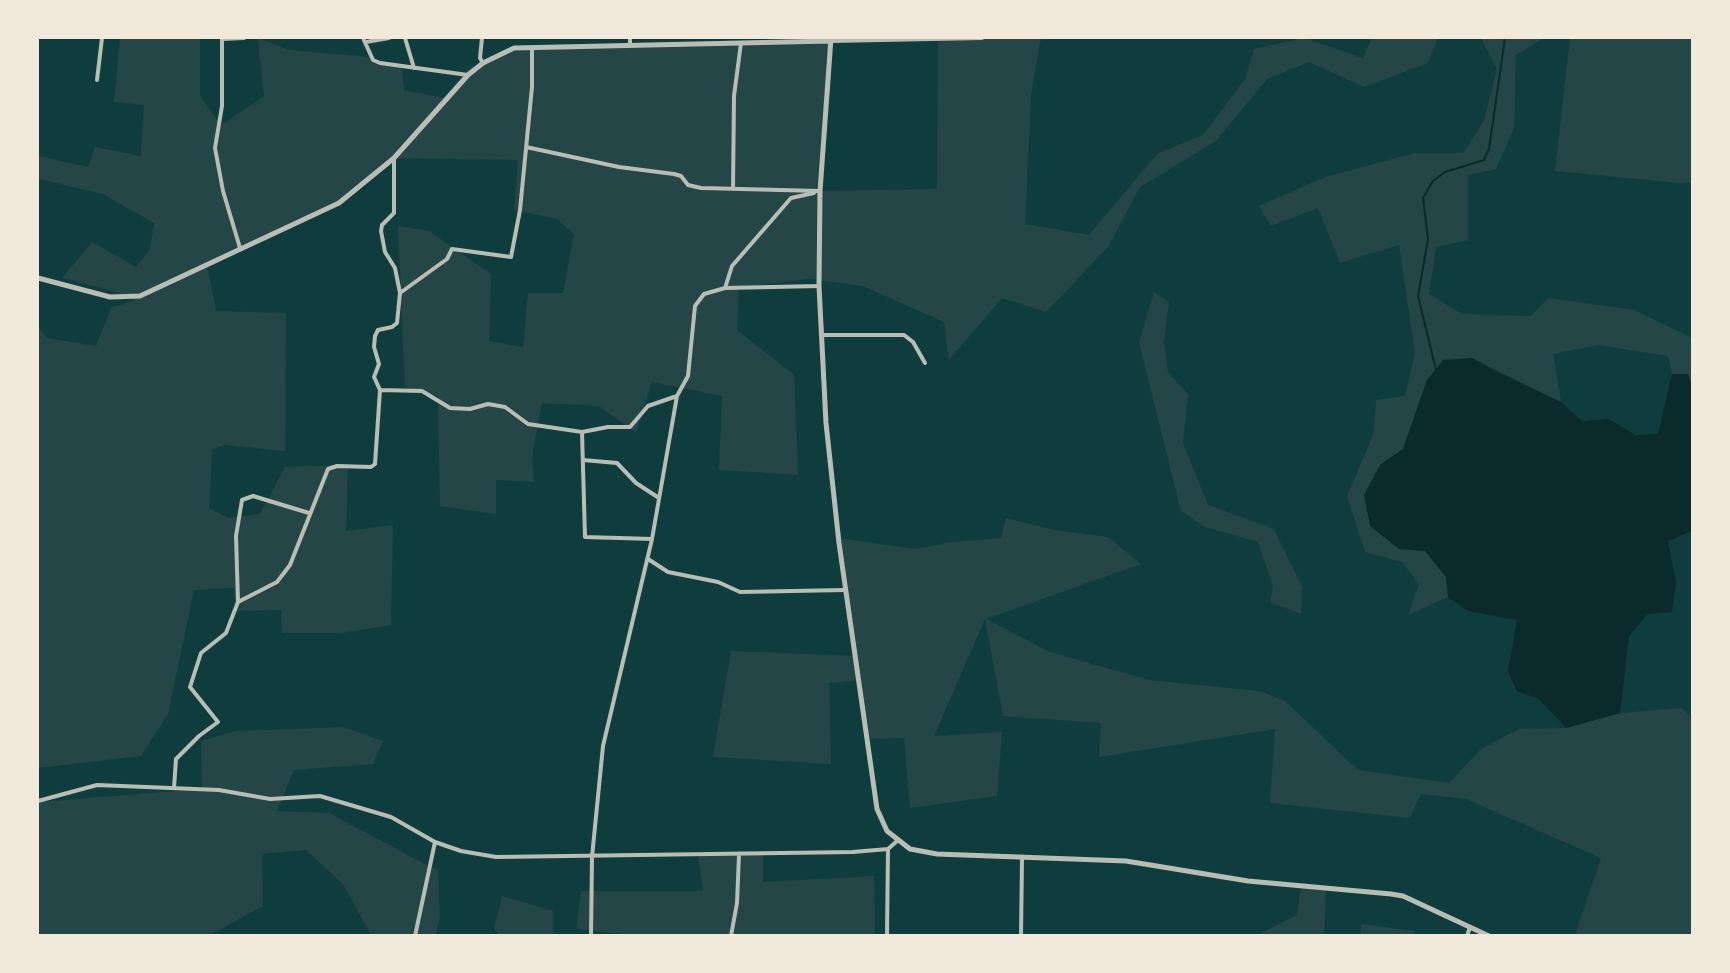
<!DOCTYPE html>
<html>
<head>
<meta charset="utf-8">
<style>
	body { margin:0 }
	#map { position:relative; width:1730px; height:973px; overflow:hidden; background:#0f3d3e; font-family:"DejaVu Sans",sans-serif }
	canvas { display:block }
	.frame { position:absolute; inset:0; border:39px solid #f1e9da; pointer-events:none }
</style>
</head>
<body>
<div id="map">
<canvas width="1730" height="973"></canvas>
<div class="frame"></div>
</div>
<script>
const c = document.querySelector('canvas').getContext('2d');
c.lineJoin = 'round';
function fill(path, color) { c.fillStyle = color; c.fill(path, 'evenodd'); }
const shape = rows => new Path2D(rows.map(r => 'M' + r).join(''));
function trace(path, color, width, dash) { c.strokeStyle = color; c.lineWidth = width; c.lineCap = dash ? 'butt' : 'round'; c.setLineDash(dash || []); c.stroke(path); }
fill(shape([
	[120,38,200,38,200,96,221,125,264,96,258,38,289,50,361,56,402,67,404,90,443,98,468,69,514,47,829,41,829,38,1041,38,1031,94,1025,224,1089,235,1157,154,1203,135,1245,79,1254,49,1304,38,1363,58,1372,38,1438,38,1428,63,1364,87,1309,62,1267,79,1216,141,1140,187,1108,247,1046,312,1002,298,949,360,944,322,863,286,810,279,739,287,737,330,794,375,798,475,719,470,722,396,652,382,636,433,599,406,542,403,532,456,534,482,496,480,496,514,440,506,438,396,405,387,398,226,429,231,491,274,489,341,523,347,528,293,563,293,574,234,557,219,514,210,518,160,391,158,335,205,301,224,207,265,216,311,286,313,285,451,224,445,212,450,209,508,229,518,260,514,285,467,348,465,346,531,393,525,391,625,342,633,282,633,281,610,236,611,234,588,194,590,168,714,141,756,38,768,38,326,47,338,96,346,111,308,135,300,109,290,62,278,92,242,136,267,150,249,154,223,103,194,38,179,38,156,88,167,95,147,141,156,144,105,114,102],
	[938,38,937,189,817,191,829,41],
	[1481,38,1544,38,1516,55,1514,128,1496,169,1468,175,1468,240,1436,247,1429,294,1462,314,1531,316,1548,298,1634,310,1692,338,1692,387,1688,374,1672,374,1668,356,1598,345,1553,354,1561,402,1472,358,1427,380,1403,449,1380,465,1399,549,1425,551,1446,577,1448,597,1408,615,1419,584,1402,562,1365,552,1347,496,1374,433,1376,400,1405,396,1415,353,1399,245,1340,263,1318,208,1271,226,1259,206,1325,177,1415,153,1463,153,1484,121,1497,69],
	[1570,38,1692,38,1692,182,1680,183,1555,171],
	[1154,292,1169,302,1164,342,1168,372,1188,394,1183,443,1208,505,1274,529,1302,587,1301,614,1270,602,1273,586,1258,542,1205,527,1181,511,1139,342],
	[1006,518,1054,530,1108,537,1141,564,986,619,1050,652,1149,680,1259,691,1285,701,1358,770,1449,783,1481,749,1519,729,1566,728,1620,713,1681,708,1692,717,1692,935,1575,935,1601,858,1466,799,1421,794,1410,818,1270,803,1275,729,1099,757,1101,723,1003,716,985,619,934,736,1002,732,997,796,910,808,904,738,870,739,860,680,829,683,831,764,713,757,731,651,857,656,838,538,915,549,951,542,1001,538],
	[343,727,383,741,373,764,294,770,277,811,329,813,438,871,440,917,436,935,371,935,343,884,306,850,262,854,263,906,210,935,38,936,38,802,202,789,201,741,236,731],
	[763,854,763,882,874,876,875,935,639,936,576,929,581,891,703,891,698,856],
	[1301,887,1326,889,1324,935,1065,936,1259,934,1297,915],
	[502,896,553,911,553,935,499,935,494,928],
	[1362,924,1415,931,1413,935,1360,935]
]), '#244646');
fill(shape([
	[1472,358,1499,373,1561,402,1582,421,1609,419,1635,435,1658,434,1672,374,1688,374,1692,387,1692,531,1668,541,1676,583,1672,612,1648,614,1629,636,1620,713,1566,728,1539,699,1517,691,1508,671,1517,620,1468,611,1448,597,1446,577,1425,551,1399,549,1370,526,1364,495,1380,465,1403,449,1427,380,1443,360]
]), '#0a2a2b');
trace(shape([
	[1436,370,1418,296,1428,239,1423,198,1433,181,1445,172,1484,160,1489,149,1505,38]
]), '#0a2a2b', 2);
trace(shape([
	[222,38,222,106,215,148,223,191,240,248],
	[363,38,373,60,380,63,468,75],
	[405,38,414,68],
	[482,38,480,58,483,63],
	[222,39,244,38],
	[831,41,982,38],
	[366,42,389,38],
	[630,45,630,38],
	[97,80,102,38],
	[526,147,619,167,674,174,681,176,688,185,701,188,820,191],
	[733,189,734,96,741,43],
	[725,288,732,266,791,198,814,193],
	[400,293,447,259,452,249,511,257,520,210,532,87,532,48],
	[822,335,904,335,913,342,925,363],
	[380,390,422,391,450,408,470,409,488,404,505,407,528,424,582,432,608,427,630,427,648,406,677,396],
	[582,432,585,537,652,539],
	[583,460,617,463,636,483,659,498],
	[648,559,668,572,718,582,740,592,845,590],
	[238,602,236,536,242,500,253,496,309,513],
	[174,788,176,759,199,736,218,722,190,687,201,653,226,633,238,602,277,582,290,565,328,469,337,466,371,467,375,464,380,390,374,377,379,364,374,347,375,336,378,330,392,327,397,323,400,293,395,268,385,252,381,231,382,225,394,213,394,158],
	[38,801,97,785,219,790,270,799,320,796,391,817,435,842,461,851,496,857,853,852,888,849,897,841],
	[415,936,435,842],
	[591,936,592,857,603,746,652,539,677,396,688,376,695,306,704,294,725,288,819,286],
	[731,936,737,903,739,855],
	[887,936,888,849],
	[1021,936,1022,858],
	[1467,936,1470,927]
]), '#b8beb3', 4);
trace(shape([
	[831,38,820,191,819,286,826,423,839,543,877,809,887,831,910,849,937,854,1126,861,1248,881,1391,894,1403,896,1489,936],
	[38,278,110,297,140,296,339,203,394,158,468,75,483,63,514,48,831,41]
]), '#b8beb3', 5);
</script>
</body>
</html>
